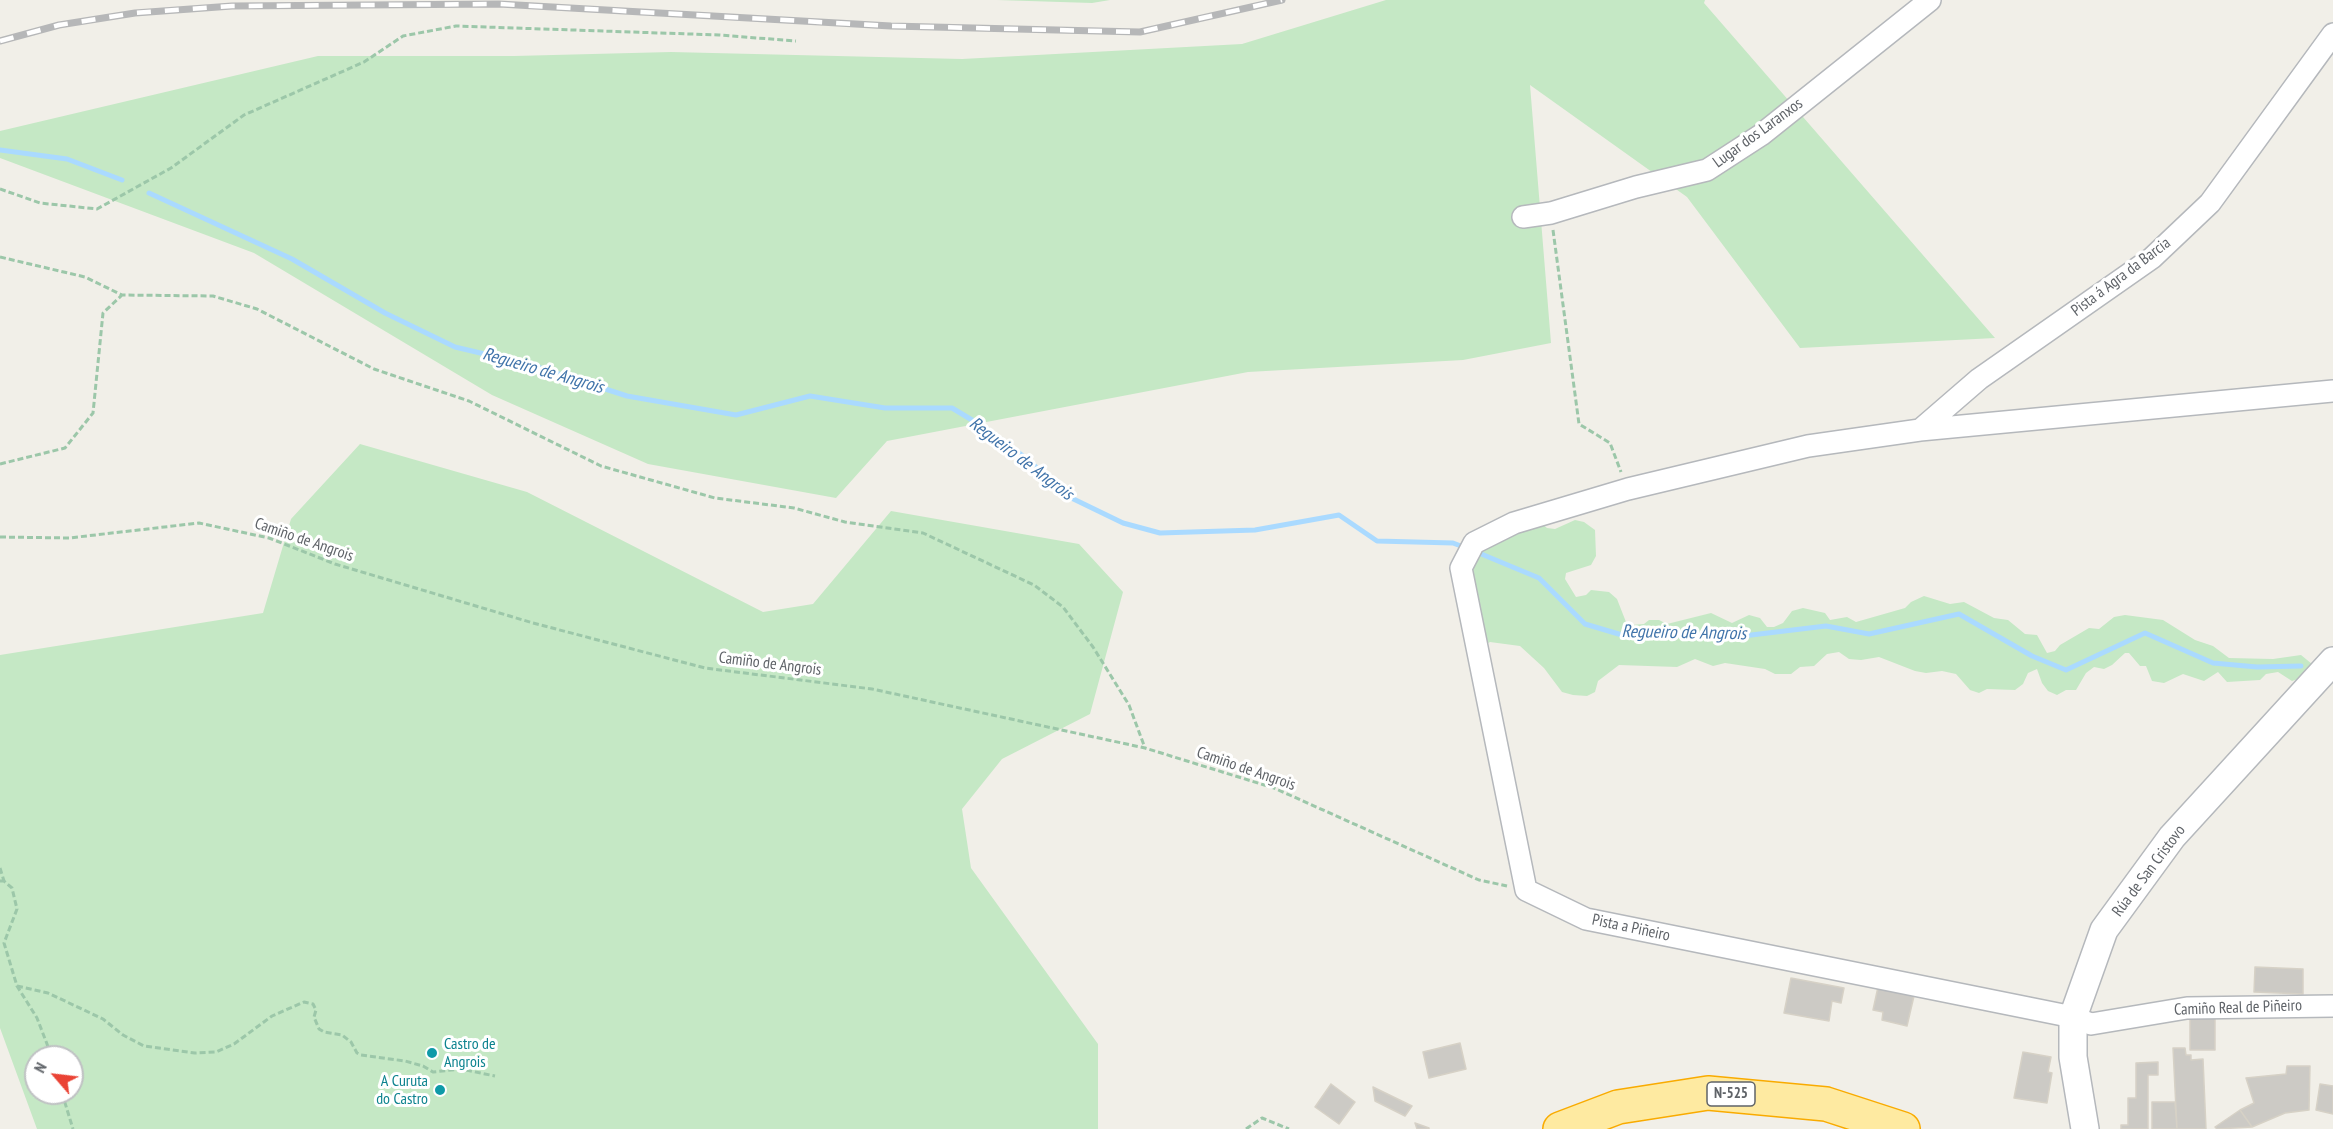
<!DOCTYPE html>
<html>
<head>
<meta charset="utf-8">
<style>
	body { margin:0 }
	#map { position:relative; width:2333px; height:1129px; overflow:hidden; background:#f1efe8; font-family:"PT Sans Narrow",sans-serif }
	canvas { display:block }
	.north { position:absolute; left:24px; top:1045px; width:60px; height:60px; box-sizing:border-box; background:#fff; border:2px solid #bfc1c3; border-radius:50%; rotate:298deg; font-size:16px; font-weight:700; line-height:24px; text-align:center; color:#5f6368 }
	.north::after { content:''; display:block; margin:auto; width:21px; height:27px; background:#ea4335; clip-path:polygon(50% 0,100% 100%,50% 72%,0 100%) }
</style>
</head>
<body>
<div id="map">
<canvas width="2333" height="1129"></canvas>
<div class="north">N</div>
</div>
<script>
const c = document.querySelector('canvas').getContext('2d');
c.lineJoin = 'round';
function fill(path, color) { c.fillStyle = color; c.fill(path, 'evenodd'); }
const shape = rows => new Path2D(rows.map(r => 'M' + r).join(''));
function trace(path, color, width, dash) { c.strokeStyle = color; c.lineWidth = width; c.lineCap = dash ? 'butt' : 'round'; c.setLineDash(dash || []); c.stroke(path); }
function write(font, color, halo, rows, align = 'center') {
  c.font = font + ' "PT Sans Narrow",sans-serif'; c.lineWidth = 6; c.setLineDash([]); c.textBaseline = 'middle'; c.strokeStyle = halo; c.fillStyle = color; for (const [text, x, y, turn = 0] of rows) {
    c.save(); c.translate(x, y); c.rotate((+turn || 0) * Math.PI / 180); c.textAlign = isNaN(turn) ? turn : align; if (halo) c.strokeText(text, 0, 0); c.fillText(text, 0, 0); c.restore();
  }
}
fill(shape([
	[997,0,1110,0,1092,3],
	[1386,0,1705,0,1704,3,1995,338,1800,348,1687,197,1530,85,1551,343,1463,360,1248,372,887,441,836,498,648,464,492,395,254,253,0,158,0,131,318,56,514,56,671,52,962,59,1242,44],
	[360,444,527,492,763,612,813,604,891,511,1079,544,1123,592,1090,714,1002,759,962,809,971,868,1098,1044,1098,1129,37,1129,0,1028,0,655,263,613,291,519],
	[36,1057,72,1057,72,1093,36,1093],
	[1575,520,1584,522,1595,530,1596,556,1591,565,1566,573,1565,579,1576,597,1586,595,1591,590,1609,592,1617,599,1626,622,1631,625,1644,624,1649,620,1659,620,1667,624,1711,613,1732,623,1749,615,1760,618,1767,627,1774,627,1783,623,1792,611,1803,608,1825,613,1830,620,1847,617,1856,622,1905,608,1911,602,1924,596,1950,604,1964,602,1994,618,2008,620,2025,634,2037,635,2047,653,2055,651,2060,645,2089,628,2099,629,2114,617,2125,615,2163,620,2195,640,2213,646,2229,658,2273,659,2301,655,2312,664,2301,678,2292,681,2278,672,2266,674,2260,680,2227,682,2218,672,2204,681,2183,674,2164,683,2152,681,2146,666,2140,666,2129,653,2125,653,2112,665,2104,669,2094,667,2086,673,2076,690,2066,690,2057,695,2048,691,2042,683,2037,669,2028,673,2023,684,2015,690,1987,689,1979,693,1970,690,1956,674,1942,671,1926,673,1915,671,1879,657,1861,660,1849,659,1839,652,1827,654,1814,666,1800,667,1791,674,1775,674,1765,669,1725,663,1713,666,1695,659,1677,667,1619,665,1598,681,1595,692,1587,696,1573,695,1562,692,1544,668,1520,646,1490,642,1481,647,1468,579,1477,544,1540,522,1547,528,1555,529]
]), '#c5e8c5');
trace(shape([
	[0,150,67,159,122,180],
	[149,193,292,259,385,313,455,347,531,365,627,396,736,415,810,396,885,408,952,408,987,429,1031,462,1059,492,1123,523,1160,533,1255,530,1339,515,1377,541,1453,543,1466,548],
	[1474,551,1539,578,1585,624,1622,635,1743,636,1826,626,1869,634,1959,614,2032,656,2066,670,2145,633,2213,663,2257,667,2301,666]
]), '#aadaff', 5);
const building = shape([
	[2255,967,2303,969,2303,994,2254,992,2255,967],
	[1791,978,1844,988,1841,1003,1832,1001,1829,1021,1784,1013,1791,978],
	[1878,987,1914,996,1907,1026,1882,1020,1883,1012,1873,1010,1878,987],
	[2190,1013,2215,1013,2215,1050,2190,1050,2190,1013],
	[1460,1043,1466,1069,1429,1078,1423,1052,1460,1043],
	[2173,1048,2185,1048,2186,1055,2191,1055,2191,1060,2203,1059,2206,1129,2177,1129,2173,1048],
	[2023,1052,2051,1057,2048,1072,2052,1073,2047,1103,2014,1098,2023,1052],
	[2158,1062,2158,1075,2148,1075,2148,1129,2121,1129,2121,1125,2128,1125,2128,1098,2136,1098,2136,1063,2158,1062],
	[2287,1066,2310,1066,2309,1110,2285,1113,2252,1127,2240,1110,2254,1103,2246,1078,2286,1074,2287,1066],
	[1331,1084,1355,1102,1339,1124,1315,1107,1331,1084],
	[2320,1084,2333,1086,2333,1114,2316,1110,2320,1084],
	[1373,1087,1412,1106,1405,1116,1375,1101,1373,1087],
	[2152,1102,2175,1102,2177,1129,2152,1129,2152,1102],
	[2240,1110,2252,1127,2217,1129,2215,1127,2240,1110],
	[1415,1123,1429,1128,1429,1129,1417,1129,1415,1123]
]);
fill(building, '#cccac5');
trace(building, '#d6d1c6', 1.5);
const minor = shape([
	[1523,217,1551,213,1636,187,1707,170,1761,135,1930,0],
	[2333,391,1920,430,1808,446,1628,489,1514,523,1474,543,1461,568,1526,890,1586,919,2073,1017,2091,1024,2187,1008,2333,1006],
	[1920,430,1979,379,2152,258,2210,203,2333,34]
]);
const tertiary = shape([
	[2085,1129,2073,1057,2073,1017,2104,930,2172,837,2333,661]
]);
const trunk = shape([
	[1560,1129,1618,1107,1708,1093,1826,1104,1903,1129]
]);
trace(minor, '#b5b8bc', 24);
trace(tertiary, '#b5b8bc', 30);
trace(trunk, '#f9ab00', 36);
trace(shape([
	[0,189,40,203,97,209,171,168,244,115,364,62,403,36,456,26,719,35,796,41],
	[1553,230,1579,424,1610,443,1621,472],
	[0,257,85,277,122,295,213,296,257,309,374,369,469,401,601,466,715,498,794,508,845,522,923,533,1034,585,1063,607,1093,647,1129,705,1145,748],
	[0,464,65,448,93,413,103,313,122,295],
	[0,537,69,538,199,523,269,538,335,564,533,623,705,668,872,689,1145,748,1274,788,1479,880,1507,886],
	[0,868,4,881],
	[0,881,4,881,12,888,17,909,4,943,17,986,37,1018,52,1057],
	[17,986,48,993,103,1019,123,1035,144,1046,195,1053,216,1052,234,1044,272,1016,304,1002,313,1004,316,1010,314,1017,319,1029,324,1032,342,1035,351,1042,357,1053,361,1055,405,1061,423,1066,433,1072,461,1069,495,1076],
	[62,1093,73,1129],
	[1246,1129,1262,1118,1289,1129]
]), '#9cc7a9', 3, [6, 3]);
trace(minor, '#fff', 21);
trace(tertiary, '#fff', 27);
trace(trunk, '#feeaa1', 33);
const rail = shape([
	[0,41,59,25,135,13,232,6,499,4,891,26,1140,32,1282,0]
]);
trace(rail, '#b6b7b8', 7);
trace(rail, '#fff', 4.5, [14]);
for (const [x, y, r, color] of [
	[432,1053,6,"#0f9aa8"],
	[440,1090,6,"#0f9aa8"]
]) { const dot = new Path2D(); dot.arc(x, y, r, 0, 2 * Math.PI); c.fillStyle = color; c.fill(dot); trace(dot, '#fff', 2); }
for (const [x, y, w] of [
	[1731,1094,48]
]) { const box = new Path2D(); box.roundRect(x - w / 2, y - 12, w, 24, 4.5); c.fillStyle = '#fff'; c.fill(box); trace(box, '#5f6368', 1.5); }
write('bold 15px', '#5f6368', null, [
	["N-525",1731,1094]
]);
write('16px', '#5f6368', '#fff', [
	["Lugar dos Laranxos",1758,133,-36],
	["Pista á Agra da Barcia",2121,277,-37],
	["Camiño de Angrois",304,540,19],
	["Camiño de Angrois",770,664,7],
	["Camiño de Angrois",1246,769,19],
	["Rúa de San Cristovo",2149,871,-53],
	["Pista a Piñeiro",1631,928,12],
	["Camiño Real de Piñeiro",2238,1008,-2]
]);
write('16px', '#0d838f', '#fff', [
	["Castro de",444,1044],
	["Angrois",444,1062],
	["A Curuta",428,1081,"right"],
	["do Castro",428,1099,"right"]
], 'left');
write('italic 18px', '#4174aa', '#fff', [
	["Regueiro de Angrois",543,371,16],
	["Regueiro de Angrois",1021,459,37],
	["Regueiro de Angrois",1684,633,1]
]);
</script>
</body>
</html>
